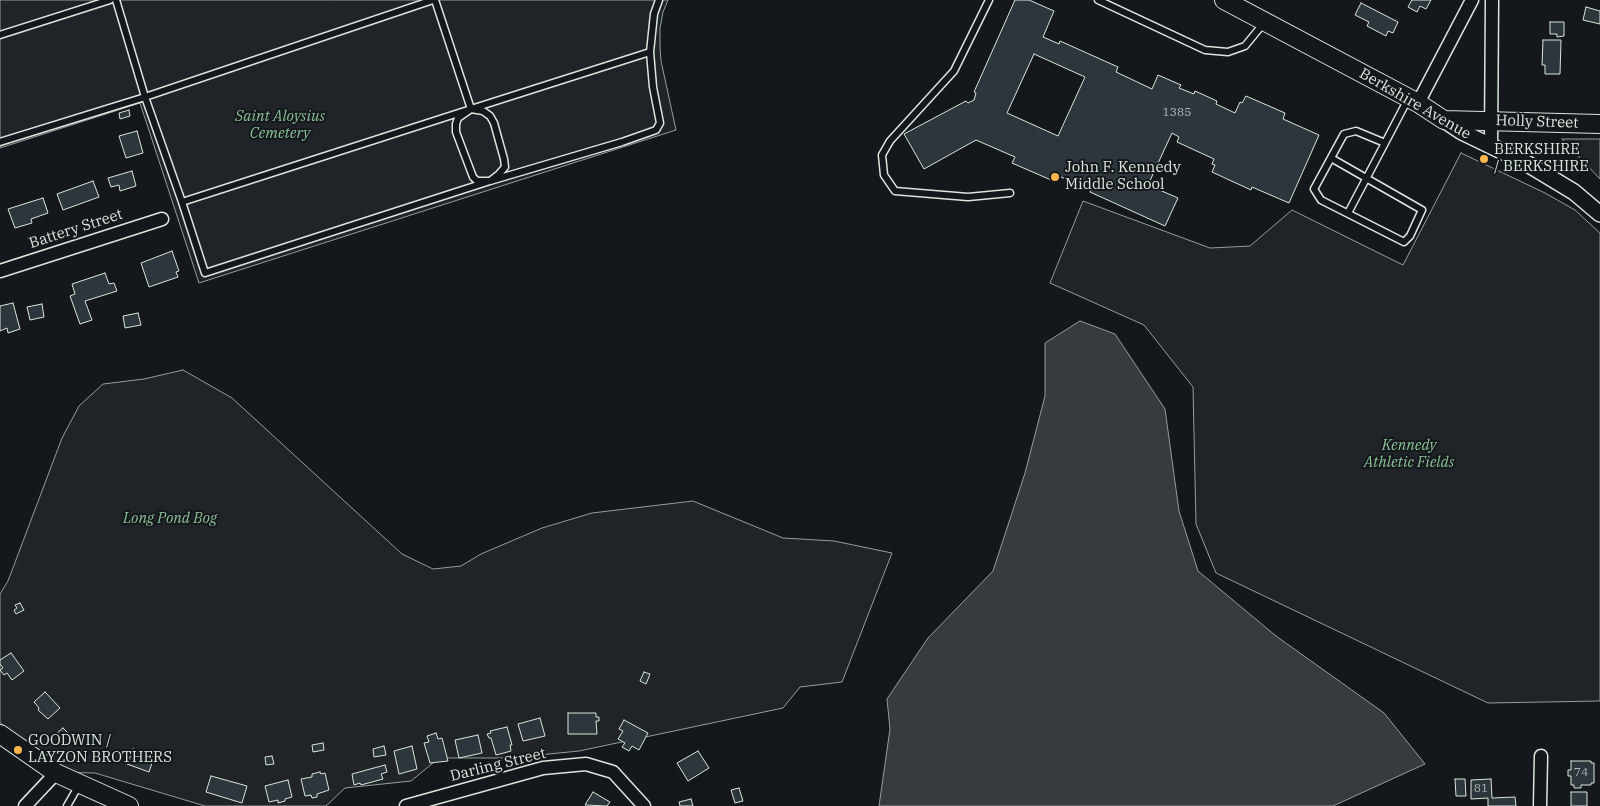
<!DOCTYPE html>
<html>
<head>
<meta charset="utf-8">
<style>
	body { margin:0 }
	canvas { display:block; background:#14181c }
</style>
</head>
<body>
<canvas width="1600" height="806"></canvas>
<script>
const c = document.querySelector('canvas').getContext('2d');
c.lineJoin = 'round';
function fill(path, color) { c.fillStyle = color; c.fill(path, 'evenodd'); }
const shape = rows => new Path2D(rows.map(r => 'M' + r).join(''));
function trace(path, color, width, dash) { c.strokeStyle = color; c.lineWidth = width; c.lineCap = dash ? 'butt' : 'round'; c.setLineDash(dash || []); c.stroke(path); }
function write(font, color, halo, rows, align = 'center') {
  c.font = font + ' "IBM Plex Serif",serif'; c.lineWidth = 4; c.setLineDash([]); c.textBaseline = 'middle'; c.strokeStyle = halo; c.fillStyle = color; for (const [text, x, y, turn = 0] of rows) {
    c.save(); c.translate(x, y); c.rotate((+turn || 0) * Math.PI / 180); c.textAlign = isNaN(turn) ? turn : align; if (halo) c.strokeText(text, 0, 0); c.fillText(text, 0, 0); c.restore();
  }
}
const green = shape([
	[0,0,668,0,663,12,660,28,660,47,661,61,676,130,199,283,140,103,0,148,0,0],
	[1562,139,1600,139,1600,179,1562,139],
	[1461,153,1545,193,1575,210,1600,233,1600,701,1488,703,1216,573,1196,524,1193,387,1144,325,1050,283,1083,201,1210,248,1250,246,1292,210,1403,265,1461,153],
	[183,370,232,398,402,554,433,569,461,566,481,554,542,528,592,513,693,501,783,538,834,541,892,553,842,682,800,687,783,708,579,751,509,758,439,758,411,781,345,788,326,806,205,806,95,773,51,772,12,735,0,722,0,594,8,581,62,438,79,406,103,384,144,379,183,370]
]);
fill(green, '#202428');
trace(green, '#939e99', 1);
const water = shape([
	[1080,321,1115,334,1165,409,1179,511,1198,571,1276,636,1384,713,1425,764,1333,806,879,806,890,729,887,699,928,638,993,571,1025,473,1045,396,1045,343,1080,321]
]);
fill(water, '#363b3e');
trace(water, '#939e99', 1);
const building = shape([
	[1015,0,1029,0,1054,11,1043,37,1059,44,1060,41,1118,67,1116,72,1152,89,1158,75,1181,85,1179,88,1194,94,1195,91,1217,101,1216,104,1235,113,1240,102,1242,103,1246,96,1285,113,1283,119,1319,135,1289,203,1252,187,1251,190,1212,172,1215,165,1212,164,1214,159,1177,142,1179,137,1172,133,1148,185,1178,198,1165,226,1090,192,1091,190,1054,174,1051,180,1012,163,1015,157,976,140,924,169,904,134,966,101,968,103,974,100,976,93,974,92,1015,0],
	[1034,54,1085,77,1058,136,1007,113,1034,54],
	[1412,0,1431,0,1426,9,1420,6,1417,12,1408,7,1412,0],
	[1361,3,1398,22,1393,33,1388,31,1386,36,1367,26,1369,22,1355,15,1361,3],
	[1586,7,1600,11,1600,24,1583,20,1586,7],
	[1550,22,1564,22,1564,36,1557,37,1557,34,1550,34,1550,22],
	[1543,40,1561,40,1560,74,1545,74,1545,65,1542,65,1543,40],
	[129,110,130,116,120,119,119,113,129,110],
	[137,131,143,153,126,158,119,136,137,131],
	[132,171,136,186,120,191,119,185,111,187,108,178,132,171],
	[93,181,99,197,63,210,57,194,93,181],
	[43,198,48,213,31,219,32,223,15,228,8,209,43,198],
	[172,251,179,271,176,272,178,277,149,287,141,263,172,251],
	[105,273,109,284,114,283,117,291,85,301,92,320,80,324,70,296,75,294,72,284,105,273],
	[13,303,20,329,8,333,7,328,0,331,0,306,13,303],
	[42,304,44,317,30,320,27,307,42,304],
	[138,313,141,325,125,328,123,316,138,313],
	[20,603,24,610,16,614,14,610,17,608,15,605,20,603],
	[11,653,24,671,12,680,7,673,4,675,0,670,3,668,0,664,0,660,11,653],
	[644,672,650,674,646,684,640,681,644,672],
	[45,692,60,708,48,719,38,710,39,708,34,702,45,692],
	[568,713,596,713,596,717,599,717,599,721,596,721,597,734,568,734,568,713],
	[540,718,545,736,523,741,518,724,540,718],
	[624,720,648,733,639,750,632,746,629,751,622,747,625,743,618,739,623,731,619,729,624,720],
	[507,727,512,745,510,745,511,751,496,755,491,738,489,738,487,734,491,733,490,731,507,727],
	[63,728,68,733,62,739,56,734,63,728],
	[436,733,438,739,442,738,448,761,430,763,424,743,429,742,427,736,436,733],
	[478,735,482,753,459,758,455,740,478,735],
	[323,743,324,750,313,752,312,745,323,743],
	[384,746,386,755,374,757,373,749,384,746],
	[412,746,417,769,399,774,394,751,412,746],
	[133,749,154,757,149,772,127,764,133,749],
	[698,751,709,768,688,781,677,763,698,751],
	[272,756,274,764,266,765,265,757,272,756],
	[1571,761,1591,761,1591,763,1594,763,1594,783,1591,783,1591,785,1581,785,1581,788,1574,788,1574,785,1571,785,1571,776,1568,776,1568,770,1571,770,1571,761],
	[385,765,387,772,381,774,383,779,361,785,360,783,354,785,352,774,385,765],
	[320,772,321,774,325,773,329,790,317,794,317,797,312,798,311,795,305,796,301,779,312,777,312,774,320,772],
	[211,776,247,786,242,803,206,792,211,776],
	[1455,779,1465,779,1466,796,1456,796,1455,779],
	[1491,779,1492,798,1515,797,1516,806,1488,806,1488,798,1471,799,1471,780,1491,779],
	[288,780,292,797,285,799,285,801,278,803,278,800,269,802,265,786,288,780],
	[739,788,743,801,735,803,731,790,739,788],
	[593,792,610,802,607,806,585,805,593,792],
	[1571,792,1587,792,1587,806,1571,806,1571,792],
	[691,799,693,806,680,806,679,802,691,799]
]);
fill(building, '#2c363c');
trace(building, '#d8e6dc', 1);
const service = shape([
	[116,0,145,97,182,202,205,273,490,181,622,142,656,130,660,123,653,87,650,52,471,109,435,0],
	[989,0,954,71,890,141,882,155,884,175,895,191,968,197,1010,193],
	[1098,0,1205,50,1228,52,1245,46,1263,24],
	[0,35,110,0],
	[650,52,654,14,659,0],
	[471,109,483,111,490,116,494,123,504,159,505,167,499,174,490,181,477,181,473,177,456,132,456,124,458,118,471,109],
	[0,142,145,97,433,0],
	[1331,158,1422,210,1410,236,1404,242,1321,200,1314,189,1344,134,1356,131,1385,143,1408,99],
	[182,202,471,109],
	[1348,213,1385,143],
	[67,806,79,785]
]);
const minor = shape([
	[1418,103,1472,0],
	[1491,146,1492,0],
	[0,271,162,219],
	[25,806,56,773],
	[406,806,543,768,586,764,613,772,644,806],
	[1540,806,1541,756]
]);
const tertiary = shape([
	[1444,120,1462,132,1526,163,1574,192,1600,214]
]);
const secondary = shape([
	[1224,0,1418,103,1444,120,1600,124],
	[0,734,56,773,129,806]
]);
trace(service, '#d8e6dc', 9);
trace(minor, '#d8e6dc', 15);
trace(tertiary, '#d8e6dc', 18);
trace(secondary, '#d8e6dc', 20);
trace(service, '#14181c', 6);
trace(minor, '#14181c', 12);
trace(tertiary, '#14181c', 15);
trace(secondary, '#14181c', 18);
for (const [x, y, r, color] of [
	[1484,159,5,"#ffb74d"],
	[1055,177,5,"#ffb74d"],
	[18,750,5,"#ffb74d"]
]) { const dot = new Path2D(); dot.arc(x, y, r, 0, 2 * Math.PI); c.fillStyle = color; c.fill(dot); trace(dot, '#14181c', 2); }
write('12px', '#adbab4', null, [
	["1385",1177,113],
	["74",1581,773],
	["81",1481,789]
]);
write('15px', '#d8e6dc', '#14181c', [
	["Berkshire Avenue",1415,104,30],
	["Holly Street",1537,122,2],
	["Battery Street",76,229,-18],
	["Darling Street",498,765,-14]
]);
write('italic 15px', '#8ac095', '#14181c', [
	["Saint Aloysius",280,117],
	["Cemetery",280,134],
	["Kennedy",1409,446],
	["Athletic Fields",1409,463],
	["Long Pond Bog",170,519]
]);
write('15px', '#d8e6dc', '#14181c', [
	["BERKSHIRE",1494,150],
	["/ BERKSHIRE",1494,167],
	["John F. Kennedy",1065,168],
	["Middle School",1065,185],
	["GOODWIN /",28,741],
	["LAYZON BROTHERS",28,758]
], 'left');
</script>
</body>
</html>
